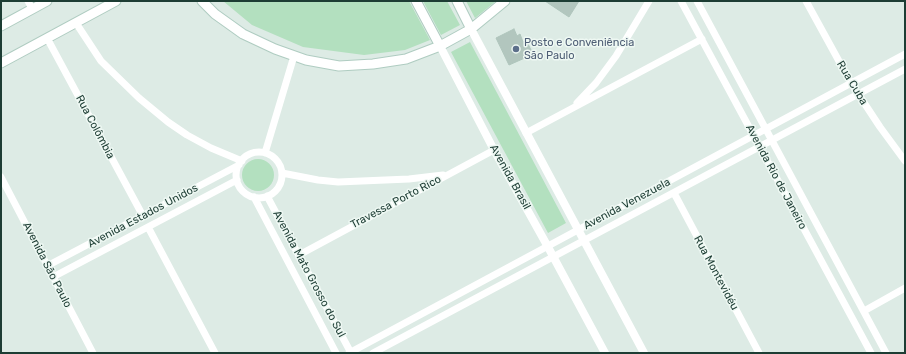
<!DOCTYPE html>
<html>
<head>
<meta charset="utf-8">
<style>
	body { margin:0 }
	#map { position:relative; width:906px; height:354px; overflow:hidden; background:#ddebe5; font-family:Rubik,sans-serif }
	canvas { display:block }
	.frame { position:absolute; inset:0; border:2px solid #1d3d34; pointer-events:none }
</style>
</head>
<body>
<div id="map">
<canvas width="906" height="354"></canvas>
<div class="frame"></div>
</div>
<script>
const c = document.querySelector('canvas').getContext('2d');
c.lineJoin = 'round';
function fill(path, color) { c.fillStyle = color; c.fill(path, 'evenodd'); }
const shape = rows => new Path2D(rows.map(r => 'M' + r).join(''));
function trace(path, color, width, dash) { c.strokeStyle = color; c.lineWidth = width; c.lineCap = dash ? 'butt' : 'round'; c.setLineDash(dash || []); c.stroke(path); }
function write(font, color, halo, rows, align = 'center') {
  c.font = font + ' Rubik,sans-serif'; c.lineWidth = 3; c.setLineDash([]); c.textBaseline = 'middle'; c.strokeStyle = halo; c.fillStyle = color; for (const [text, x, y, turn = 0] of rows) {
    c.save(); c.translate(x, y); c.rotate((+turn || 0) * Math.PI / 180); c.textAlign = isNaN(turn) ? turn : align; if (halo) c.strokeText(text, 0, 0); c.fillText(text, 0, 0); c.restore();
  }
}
fill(shape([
	[223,1,409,1,430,40,405,50,364,55,303,47,252,25],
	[423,1,447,1,460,25,441,35],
	[466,1,496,1,475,18],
	[470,42,566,223,548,233,451,52],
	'242 175a16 16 0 1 1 32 0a16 16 0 1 1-32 0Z'
]), '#b3e0bf');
const building = shape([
	[545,1,579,1,569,17,545,1],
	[514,29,517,36,520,34,523,42,526,40,534,56,528,59,527,57,509,65,496,38,514,29]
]);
fill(building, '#b2c6be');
trace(building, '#afc5bc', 1);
const secondary = shape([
	[202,1,215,14,243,34,275,49,306,60,339,66,373,64,406,59,440,46,471,29,505,1],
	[416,1,440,46],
	[457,1,471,29],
	[1,26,47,1],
	[1,63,116,1]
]);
trace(secondary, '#afccc1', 11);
trace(shape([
	[28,1,32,9],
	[681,1,871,353],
	[697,1,886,353],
	[806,1,851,83,880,127,905,161],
	[76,23,101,61,139,98,168,122,187,135,211,148,242,161],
	[47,38,143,216],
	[577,103,596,83,616,56,649,1],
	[526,133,702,39],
	'236 175a23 23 0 1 1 46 0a23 23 0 1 1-46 0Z',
	[265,153,294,56],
	[282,173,318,180,338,182,409,179,443,175],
	[1,177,93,353],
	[674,193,759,353],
	[267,196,351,353],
	[254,197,336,353],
	[148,227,215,353],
	[299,255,494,150],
	[47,266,239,165],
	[53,277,237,180],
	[864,311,905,288],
	[349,353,905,54],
	[373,353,905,69]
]), '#fff', 7);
trace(shape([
	[471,29,644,353],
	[440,46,494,150,548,247,605,353]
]), '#fff', 8);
trace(secondary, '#fff', 9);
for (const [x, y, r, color] of [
	[516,49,4,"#5c6f8a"]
]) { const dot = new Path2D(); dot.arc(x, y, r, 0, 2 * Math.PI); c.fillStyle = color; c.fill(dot); trace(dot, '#eef8f3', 1.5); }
write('11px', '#4e5e75', '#eef8f3', [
	["Posto e Conveniência",524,43],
	["São Paulo",524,56]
], 'left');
write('11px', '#1d3d34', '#eef8f3', [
	["Rua Cuba",852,83,59],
	["Rua Colômbia",95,127,62],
	["Avenida Brasil",510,177,61],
	["Avenida Rio de Janeiro",776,177,62],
	["Travessa Porto Rico",396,202,-28],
	["Avenida Venezuela",627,204,-28],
	["Avenida Estados Unidos",143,216,-28],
	["Avenida São Paulo",47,265,63],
	["Rua Montevidéu",716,273,62],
	["Avenida Mato Grosso do Sul",309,274,62]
]);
</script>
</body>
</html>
